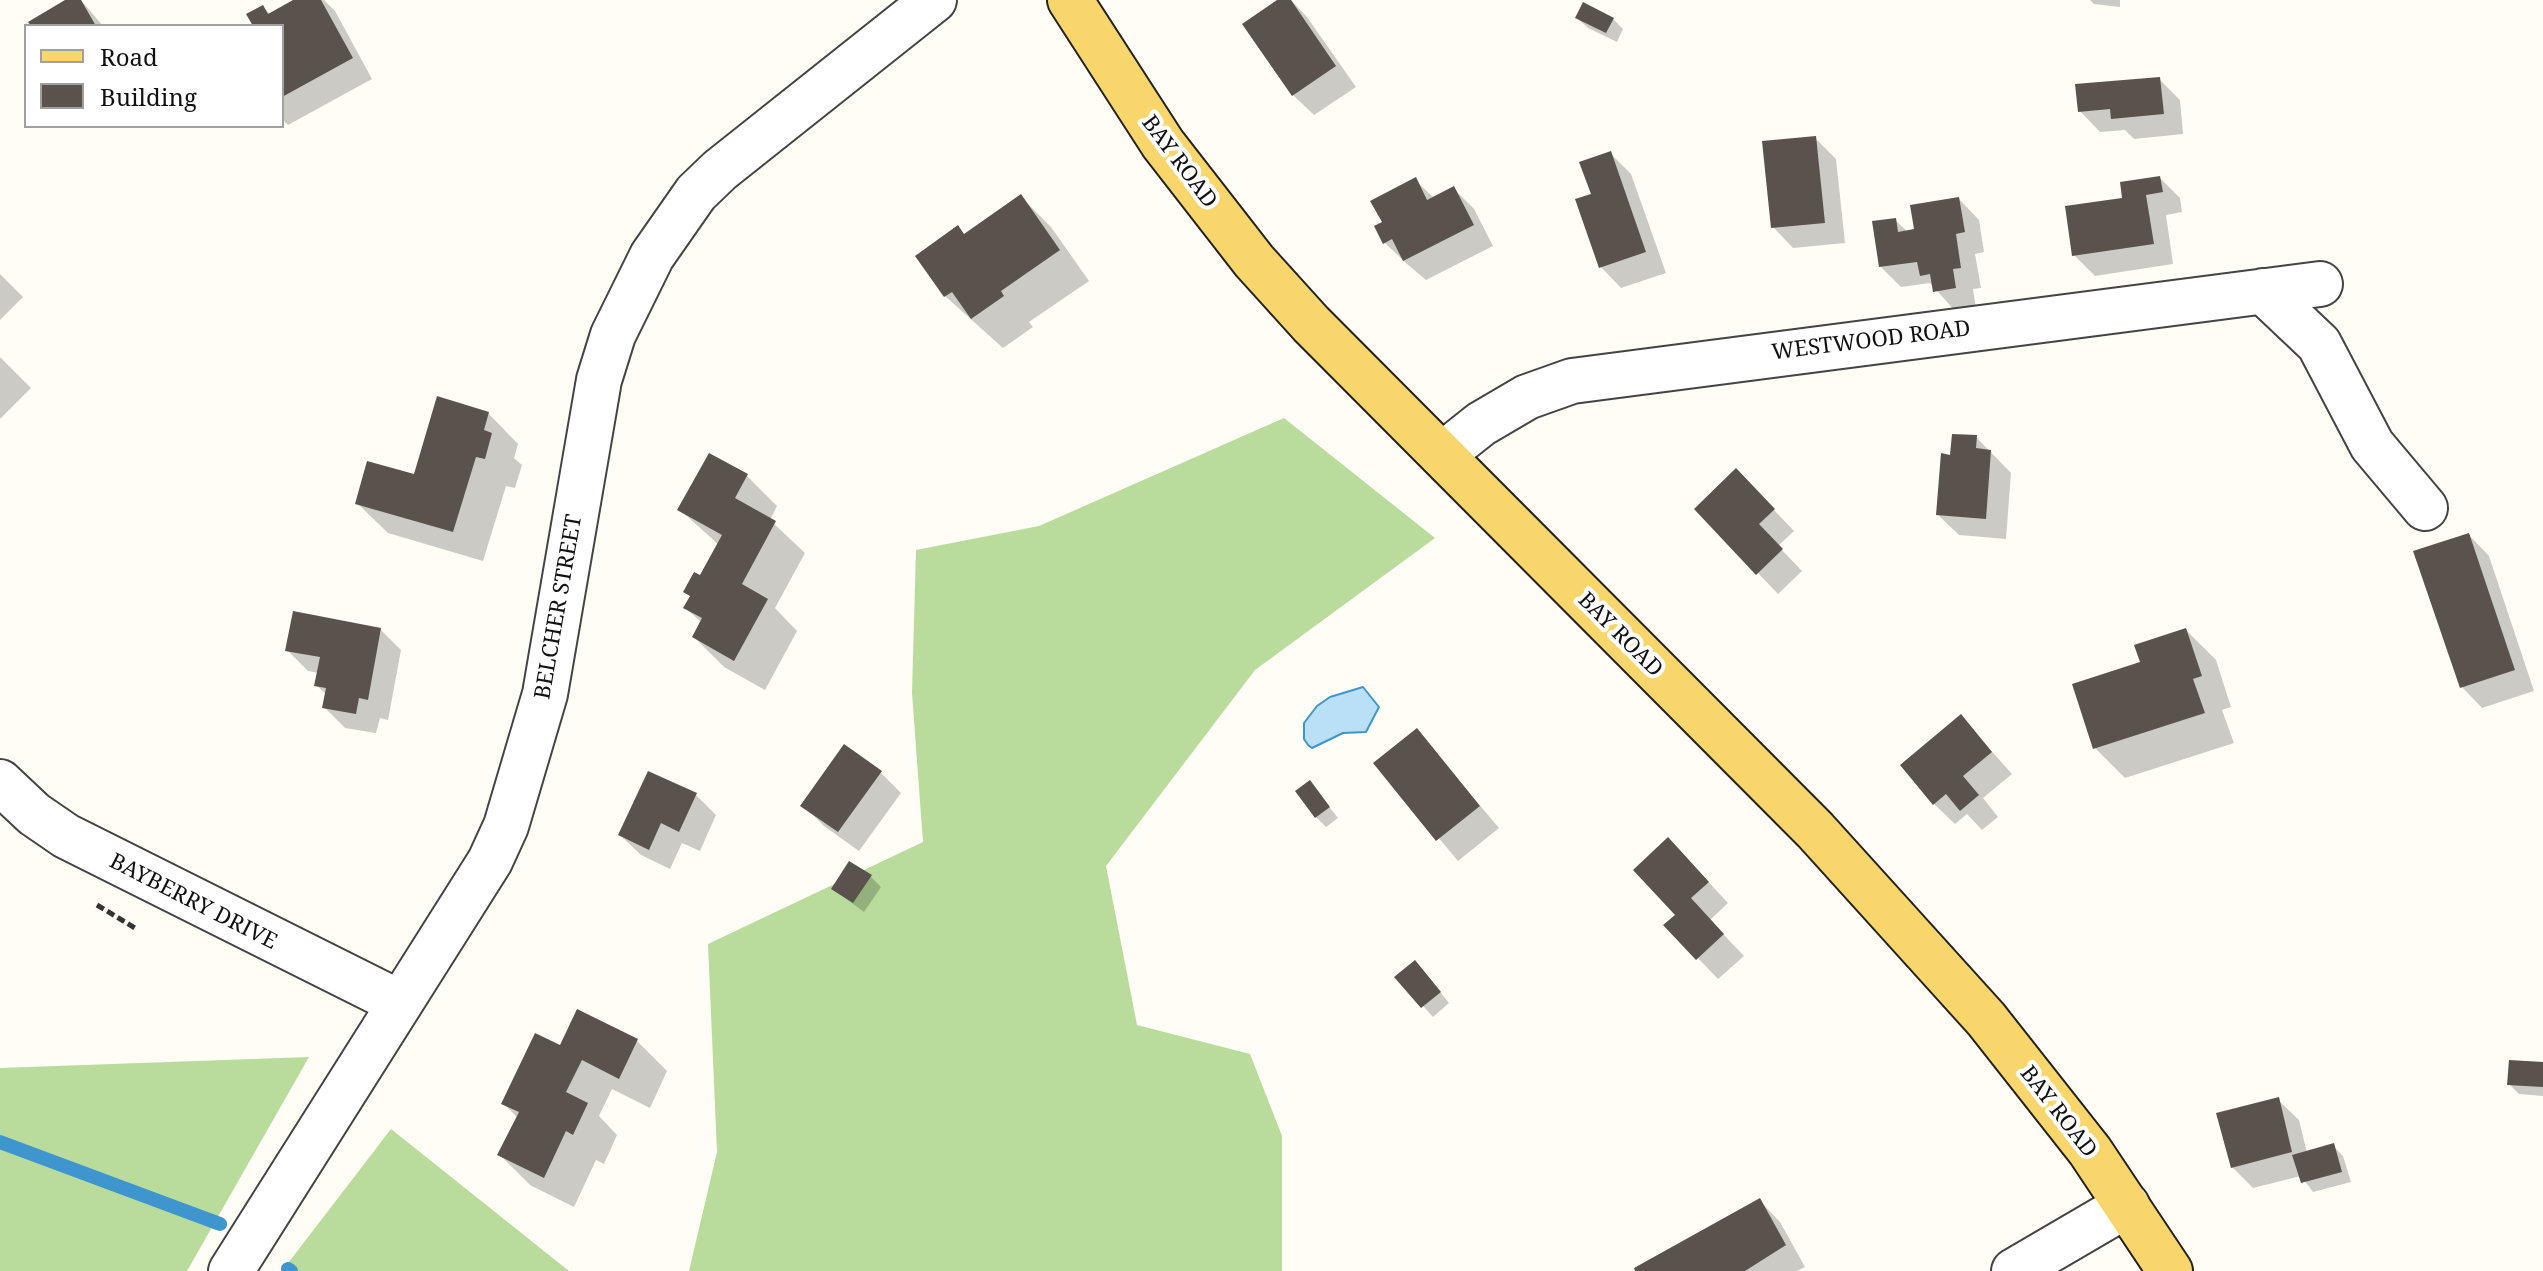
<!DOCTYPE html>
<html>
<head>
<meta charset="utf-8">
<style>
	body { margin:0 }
	#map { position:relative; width:2543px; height:1271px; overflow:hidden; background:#fffdf5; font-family:"Noto Serif",serif }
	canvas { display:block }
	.legend { position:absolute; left:24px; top:24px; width:260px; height:104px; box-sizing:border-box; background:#fff; border:2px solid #a0a0a0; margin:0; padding:10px 14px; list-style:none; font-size:24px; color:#111 }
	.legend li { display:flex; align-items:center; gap:16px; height:40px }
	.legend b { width:40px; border:2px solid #a0a0a0 }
</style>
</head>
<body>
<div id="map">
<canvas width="2543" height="1271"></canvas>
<ul class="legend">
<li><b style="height:10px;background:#f9d66b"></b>Road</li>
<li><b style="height:22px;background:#5a524d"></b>Building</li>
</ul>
</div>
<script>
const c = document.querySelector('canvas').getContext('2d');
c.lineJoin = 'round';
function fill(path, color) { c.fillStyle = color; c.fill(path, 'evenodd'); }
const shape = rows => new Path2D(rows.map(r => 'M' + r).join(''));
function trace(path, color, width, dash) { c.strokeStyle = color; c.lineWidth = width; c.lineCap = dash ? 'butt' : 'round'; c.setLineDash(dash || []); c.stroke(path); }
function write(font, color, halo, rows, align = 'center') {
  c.font = font + ' "Noto Serif",serif'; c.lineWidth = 8; c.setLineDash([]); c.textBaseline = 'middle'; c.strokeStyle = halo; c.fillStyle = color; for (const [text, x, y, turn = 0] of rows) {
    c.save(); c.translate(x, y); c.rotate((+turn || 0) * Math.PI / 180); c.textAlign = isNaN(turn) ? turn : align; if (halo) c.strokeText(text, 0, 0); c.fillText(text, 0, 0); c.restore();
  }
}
fill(shape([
	[1284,418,1435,538,1255,670,1106,866,1137,1025,1250,1054,1282,1136,1282,1271,689,1271,717,1152,708,944,923,842,912,693,916,550,1039,526],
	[309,1057,187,1271,0,1271,0,1068],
	[391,1129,569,1271,282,1271]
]), '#b9dc9c');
const water = shape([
	[1363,687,1379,707,1366,732,1343,733,1312,748,1308,745,1304,739,1304,723,1317,706,1330,697,1363,687]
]);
fill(water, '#b9e0f7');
trace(water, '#3f96cf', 2);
fill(shape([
	[69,0,81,0,103,26,33,26],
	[297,0,324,0,335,11,372,79,288,125,282,119,282,26,255,26,263,7,271,15],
	[1280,0,1291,0,1307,17,1356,87,1314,115,1293,95],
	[2090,0,2120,0,2120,7,2094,4],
	[1577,18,1613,19,1623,29,1617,42,1588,28],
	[2159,79,2180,100,2183,134,2134,139,2125,130,2100,132,2080,111],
	[1815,138,1836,159,1845,243,1793,248,1773,227],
	[1610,153,1631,174,1666,273,1621,288,1601,267,1593,195],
	[2160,178,2180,198,2182,212,2166,215,2173,264,2095,276,2074,255,2125,200],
	[1415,180,1434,198,1454,189,1474,209,1493,246,1426,280,1406,263,1385,243,1384,223],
	[1021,197,1051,227,1089,281,1029,322,1033,327,1003,348,945,296,965,236],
	[1959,199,1979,220,1984,252,1975,254,1981,288,1973,289,1976,309,1956,312,1930,283,1901,287,1880,266,1895,220,1908,232,1916,231],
	[0,274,23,297,0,320],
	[0,357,31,388,0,419],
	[488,413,518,444,514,458,522,465,515,488,506,486,483,561,388,533,357,503,416,477],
	[1976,437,2011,473,2006,539,1959,535,1938,515,1952,457],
	[709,455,747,476,777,506,770,520,805,553,775,608,797,631,765,690,724,667,694,637,702,623,686,608,692,598,685,591,700,578,719,545,679,509],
	[1757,492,1794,531,1778,546,1802,571,1778,594,1758,573],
	[2469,535,2489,556,2534,691,2482,708,2462,687],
	[380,629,401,650,388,720,380,718,376,733,345,728,324,707,327,695,316,685,319,673,308,671,287,650],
	[2186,630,2216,660,2231,707,2222,710,2234,743,2125,778,2095,748,2142,663],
	[1961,717,2012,774,1983,798,1998,817,1982,830,1967,814,1955,824,1934,804],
	[1417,731,1499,828,1458,861,1376,763],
	[880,772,901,793,859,851,824,826,803,805],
	[1310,782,1338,818,1326,827,1316,817],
	[696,795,716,815,700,851,682,843,670,869,641,855,620,835],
	[1688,860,1728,903,1710,920,1744,956,1718,979,1666,925,1678,915],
	[871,877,881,887,864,912,833,889],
	[1424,972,1449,1003,1433,1017,1397,977],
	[637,1041,667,1071,650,1108,612,1089,599,1116,617,1135,604,1164,596,1160,574,1207,530,1185,500,1155,518,1118,503,1103,560,1047],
	[2543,1064,2543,1096,2519,1094,2509,1084],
	[2278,1100,2299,1120,2307,1153,2333,1146,2343,1156,2351,1182,2313,1192,2301,1176,2253,1188,2232,1167],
	[1760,1201,1780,1222,1805,1267,1797,1271,1638,1271]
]), '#0003');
trace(shape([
	[0,1142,220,1224],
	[288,1269,291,1271]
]), '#3f96cf', 14);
fill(shape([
	[65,0,81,0,96,26,31,26,28,22],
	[293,0,321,0,353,58,282,97,282,26,253,26,246,14,263,5,268,14],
	[1277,0,1291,0,1336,66,1292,96,1242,24],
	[1583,2,1614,18,1606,33,1575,18],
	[2160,77,2164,114,2111,119,2110,109,2078,112,2075,84],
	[1816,136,1825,223,1771,228,1762,141],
	[1611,151,1646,252,1599,268,1575,199,1591,194,1579,162],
	[2160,176,2163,192,2146,195,2154,244,2072,256,2065,206,2122,198,2120,182],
	[1416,177,1427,200,1454,186,1474,225,1403,261,1392,239,1383,244,1374,226,1382,222,1370,201],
	[1021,194,1060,250,1001,291,1004,296,971,319,952,292,944,297,915,256,958,225,964,234],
	[1959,197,1965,232,1956,234,1961,268,1953,269,1956,288,1933,292,1930,274,1920,276,1917,262,1879,267,1872,221,1896,218,1898,232,1914,229,1910,205],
	[437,396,489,412,484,430,492,433,485,459,476,457,453,532,355,504,367,461,414,474],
	[1952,434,1977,435,1976,448,1991,450,1986,519,1936,515,1941,453,1950,455],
	[709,453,748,474,735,498,776,521,742,584,768,599,734,661,692,637,702,618,683,608,690,596,683,592,694,572,700,575,722,535,677,510],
	[1736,468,1775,509,1759,524,1783,549,1756,575,1694,509],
	[2469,533,2515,670,2460,688,2413,551],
	[293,611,381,628,368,700,359,698,356,714,322,708,326,688,314,686,320,657,285,651],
	[2186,628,2202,676,2193,679,2205,713,2093,749,2072,684,2140,662,2134,645],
	[1961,714,1992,752,1963,776,1979,795,1960,811,1946,794,1933,805,1900,765],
	[1417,728,1480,806,1436,841,1373,763],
	[844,744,882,771,838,832,800,806],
	[648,771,697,793,679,832,661,823,649,850,618,835],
	[1310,780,1330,807,1315,818,1295,791],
	[1668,837,1709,882,1691,898,1724,934,1696,960,1663,925,1675,915,1633,870],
	[849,861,872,875,853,903,831,889],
	[1415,960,1441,992,1421,1008,1394,977],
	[577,1009,638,1039,619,1079,582,1060,566,1092,588,1103,573,1135,566,1131,544,1178,497,1155,519,1112,501,1104,535,1033,560,1045],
	[2509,1060,2543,1062,2543,1087,2507,1085],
	[2279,1097,2292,1152,2231,1168,2216,1113],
	[2334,1143,2342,1172,2301,1183,2292,1155],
	[1760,1198,1786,1245,1745,1271,1635,1271,1634,1268]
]), '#5a524d');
const minor = shape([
	[2263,291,2319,344,2372,445,2425,508],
	[1442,455,1481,424,1527,397,1572,381,2320,284],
	[0,782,34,814,66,836,398,1002],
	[231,1271,490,861,506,826,545,694,599,380,613,335,652,256,696,193,720,170,934,0],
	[2014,1271,2127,1205]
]);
const major = shape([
	[1070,0,1163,144,1254,261,1311,324,1815,830,1986,1019,2090,1151,2170,1271]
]);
trace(minor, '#444', 48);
trace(major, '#222', 48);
trace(shape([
	[97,905,135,928]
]), '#333', 5, [8, 4]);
trace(minor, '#fff', 44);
trace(major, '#f9d66b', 44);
write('22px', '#111', '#fff', [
	["BAY ROAD",1179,162,53],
	["WESTWOOD ROAD",1871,341,-7],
	["BELCHER STREET",559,607,-80],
	["BAY ROAD",1620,635,45],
	["BAYBERRY DRIVE",193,902,27],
	["BAY ROAD",2058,1112,52]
]);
</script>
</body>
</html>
